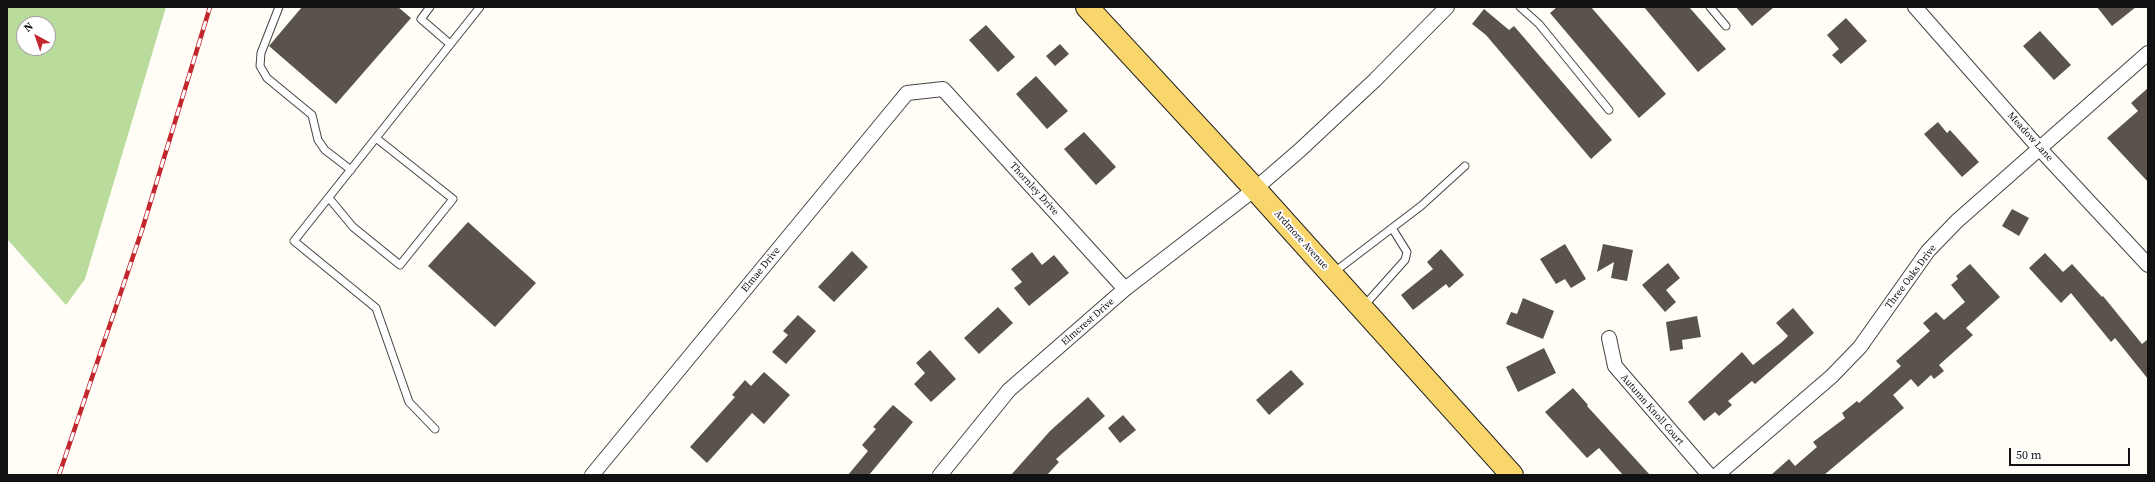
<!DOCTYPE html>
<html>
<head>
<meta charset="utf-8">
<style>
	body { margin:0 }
	#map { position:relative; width:2155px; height:482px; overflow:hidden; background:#fffdf5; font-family:"Source Serif 4",serif }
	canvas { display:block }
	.frame { position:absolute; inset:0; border:8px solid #111; pointer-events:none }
	.north { position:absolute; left:16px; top:16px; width:40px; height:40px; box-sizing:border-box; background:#fff; border:1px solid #a0a0a0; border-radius:50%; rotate:320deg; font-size:11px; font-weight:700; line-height:16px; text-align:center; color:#111 }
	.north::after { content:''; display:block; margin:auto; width:14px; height:18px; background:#c4262e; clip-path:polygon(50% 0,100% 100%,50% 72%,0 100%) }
	.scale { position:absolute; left:2009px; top:448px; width:121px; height:18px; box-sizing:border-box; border:2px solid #111; border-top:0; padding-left:5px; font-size:12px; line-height:14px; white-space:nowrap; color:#111; -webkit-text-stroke:3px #fff; paint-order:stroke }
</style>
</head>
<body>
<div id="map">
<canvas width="2155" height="482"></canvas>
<div class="frame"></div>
<div class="north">N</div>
<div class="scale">50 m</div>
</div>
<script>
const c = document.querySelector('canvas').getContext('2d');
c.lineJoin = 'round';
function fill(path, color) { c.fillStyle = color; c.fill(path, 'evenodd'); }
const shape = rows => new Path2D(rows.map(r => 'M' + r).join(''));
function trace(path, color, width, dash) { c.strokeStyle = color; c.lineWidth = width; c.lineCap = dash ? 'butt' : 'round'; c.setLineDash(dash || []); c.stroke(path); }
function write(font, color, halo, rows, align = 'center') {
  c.font = font + ' "Source Serif 4",serif'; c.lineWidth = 4; c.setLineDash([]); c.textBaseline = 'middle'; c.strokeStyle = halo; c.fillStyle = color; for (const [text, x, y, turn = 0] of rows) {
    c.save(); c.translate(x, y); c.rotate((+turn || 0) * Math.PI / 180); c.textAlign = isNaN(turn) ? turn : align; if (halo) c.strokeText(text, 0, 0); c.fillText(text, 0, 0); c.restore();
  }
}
fill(shape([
	[7,7,166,7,85,279,66,305,7,239],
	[24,24,48,24,48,48,24,48]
]), '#b9dc9c');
fill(shape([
	[302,7,398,7,411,18,336,104,269,46],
	[1557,7,1591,7,1666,94,1639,118,1550,13],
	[1644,7,1689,7,1726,49,1698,72],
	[1736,7,1774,7,1752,26],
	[2097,7,2136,7,2112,26],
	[1484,9,1509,30,1514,26,1612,140,1591,159,1486,35,1472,24],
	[1846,18,1867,41,1841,64,1832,55,1839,49,1827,35],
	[986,25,1015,57,998,72,969,40],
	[2040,31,2071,65,2054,80,2023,46],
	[1060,44,1069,54,1055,66,1046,56],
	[1036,76,1068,111,1047,129,1016,94],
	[2148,88,2148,182,2107,138,2138,111,2131,103],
	[1938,122,1947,133,1950,130,1979,162,1962,177,1924,134],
	[1084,132,1116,167,1096,185,1064,149],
	[2012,209,2029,218,2019,236,2002,226],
	[468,222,536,283,495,327,428,266],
	[1565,244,1586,279,1571,288,1565,279,1556,284,1540,259],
	[1603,244,1633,250,1627,281,1611,278,1614,262,1597,272],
	[1441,249,1464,275,1449,288,1446,284,1413,310,1401,295,1433,269,1427,262],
	[852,251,868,267,834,302,818,287],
	[1032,252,1042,265,1054,255,1069,273,1029,306,1014,288,1022,282,1011,269],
	[2045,253,2063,272,2072,264,2102,297,2103,296,2142,344,2148,339,2148,379,2115,338,2111,342,2071,293,2061,303,2029,268],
	[1668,263,1680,278,1666,290,1676,302,1665,312,1642,285],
	[1970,264,2000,297,1966,328,1973,335,1939,365,1944,371,1934,379,1931,375,1918,387,1911,379,1893,395,1904,408,1824,475,1771,475,1789,459,1795,466,1817,447,1813,442,1845,418,1842,413,1857,401,1859,403,1901,366,1896,361,1930,331,1923,323,1936,312,1944,320,1965,302,1951,285,1958,279,1956,276],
	[1523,298,1554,311,1543,339,1506,324,1511,312,1517,314],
	[998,307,1013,323,979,354,964,338],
	[1793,308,1814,333,1755,384,1752,381,1728,401,1732,405,1719,416,1715,412,1704,421,1688,402,1742,352,1753,365,1782,342,1788,336,1776,323],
	[798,315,816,331,786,364,772,352,788,335,783,331],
	[1697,316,1701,337,1682,340,1683,349,1670,351,1666,322],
	[1544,348,1556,373,1518,392,1506,367],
	[930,350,956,379,931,402,914,384,925,373,916,363],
	[1291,370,1304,384,1269,415,1256,400],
	[764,372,790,395,764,424,752,413,707,463,690,447,735,397,732,395,745,380,751,386],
	[1573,388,1588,405,1587,406,1650,475,1623,475,1599,448,1587,458,1545,412],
	[1088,397,1105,416,1056,459,1059,462,1047,475,1011,475,1050,431],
	[893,405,913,422,869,475,848,475,868,451,862,445,876,429,873,427],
	[1123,415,1136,430,1120,443,1108,428]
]), '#5a524d');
const lane = shape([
	[279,7,261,53,260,66,267,78,312,115,318,140,325,150,351,170],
	[430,7,421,19,450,44],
	[1520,7,1539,24,1609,110],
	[1710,7,1726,26],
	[329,198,353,227,400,265,453,199,376,138],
	[1333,273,1421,206,1465,166],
	[1363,307,1405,260,1407,252,1392,228],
	[435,429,409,402,376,308,294,241,480,7]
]);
const street = shape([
	[1915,7,2039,148,2148,265],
	[1609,338,1615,366,1709,475],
	[592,475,907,93,943,89,1125,289],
	[940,475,1009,390,1125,289,1255,189,1300,150,1375,80,1447,7],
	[1717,475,1832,376,1860,347,1928,251,1957,221,2148,53]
]);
const primary = shape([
	[1087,7,1255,189,1512,475]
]);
trace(lane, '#444', 9);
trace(street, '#444', 16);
trace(primary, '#222', 24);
trace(lane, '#fff', 7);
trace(street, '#fff', 14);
trace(primary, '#f9d66b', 22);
const rail = shape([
	[59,475,142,230,210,7]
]);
trace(rail, '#c4262e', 4.5);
trace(rail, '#fff', 3, [9]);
write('10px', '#111', '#fff', [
	["Meadow Lane",2030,137,48],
	["Thornley Drive",1034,189,48],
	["Ardmore Avenue",1301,240,48],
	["Elmae Drive",761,270,-51],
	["Three Oaks Drive",1911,277,-53],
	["Elmcrest Drive",1088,322,-41],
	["Autumn Knoll Court",1652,410,49]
]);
</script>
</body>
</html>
